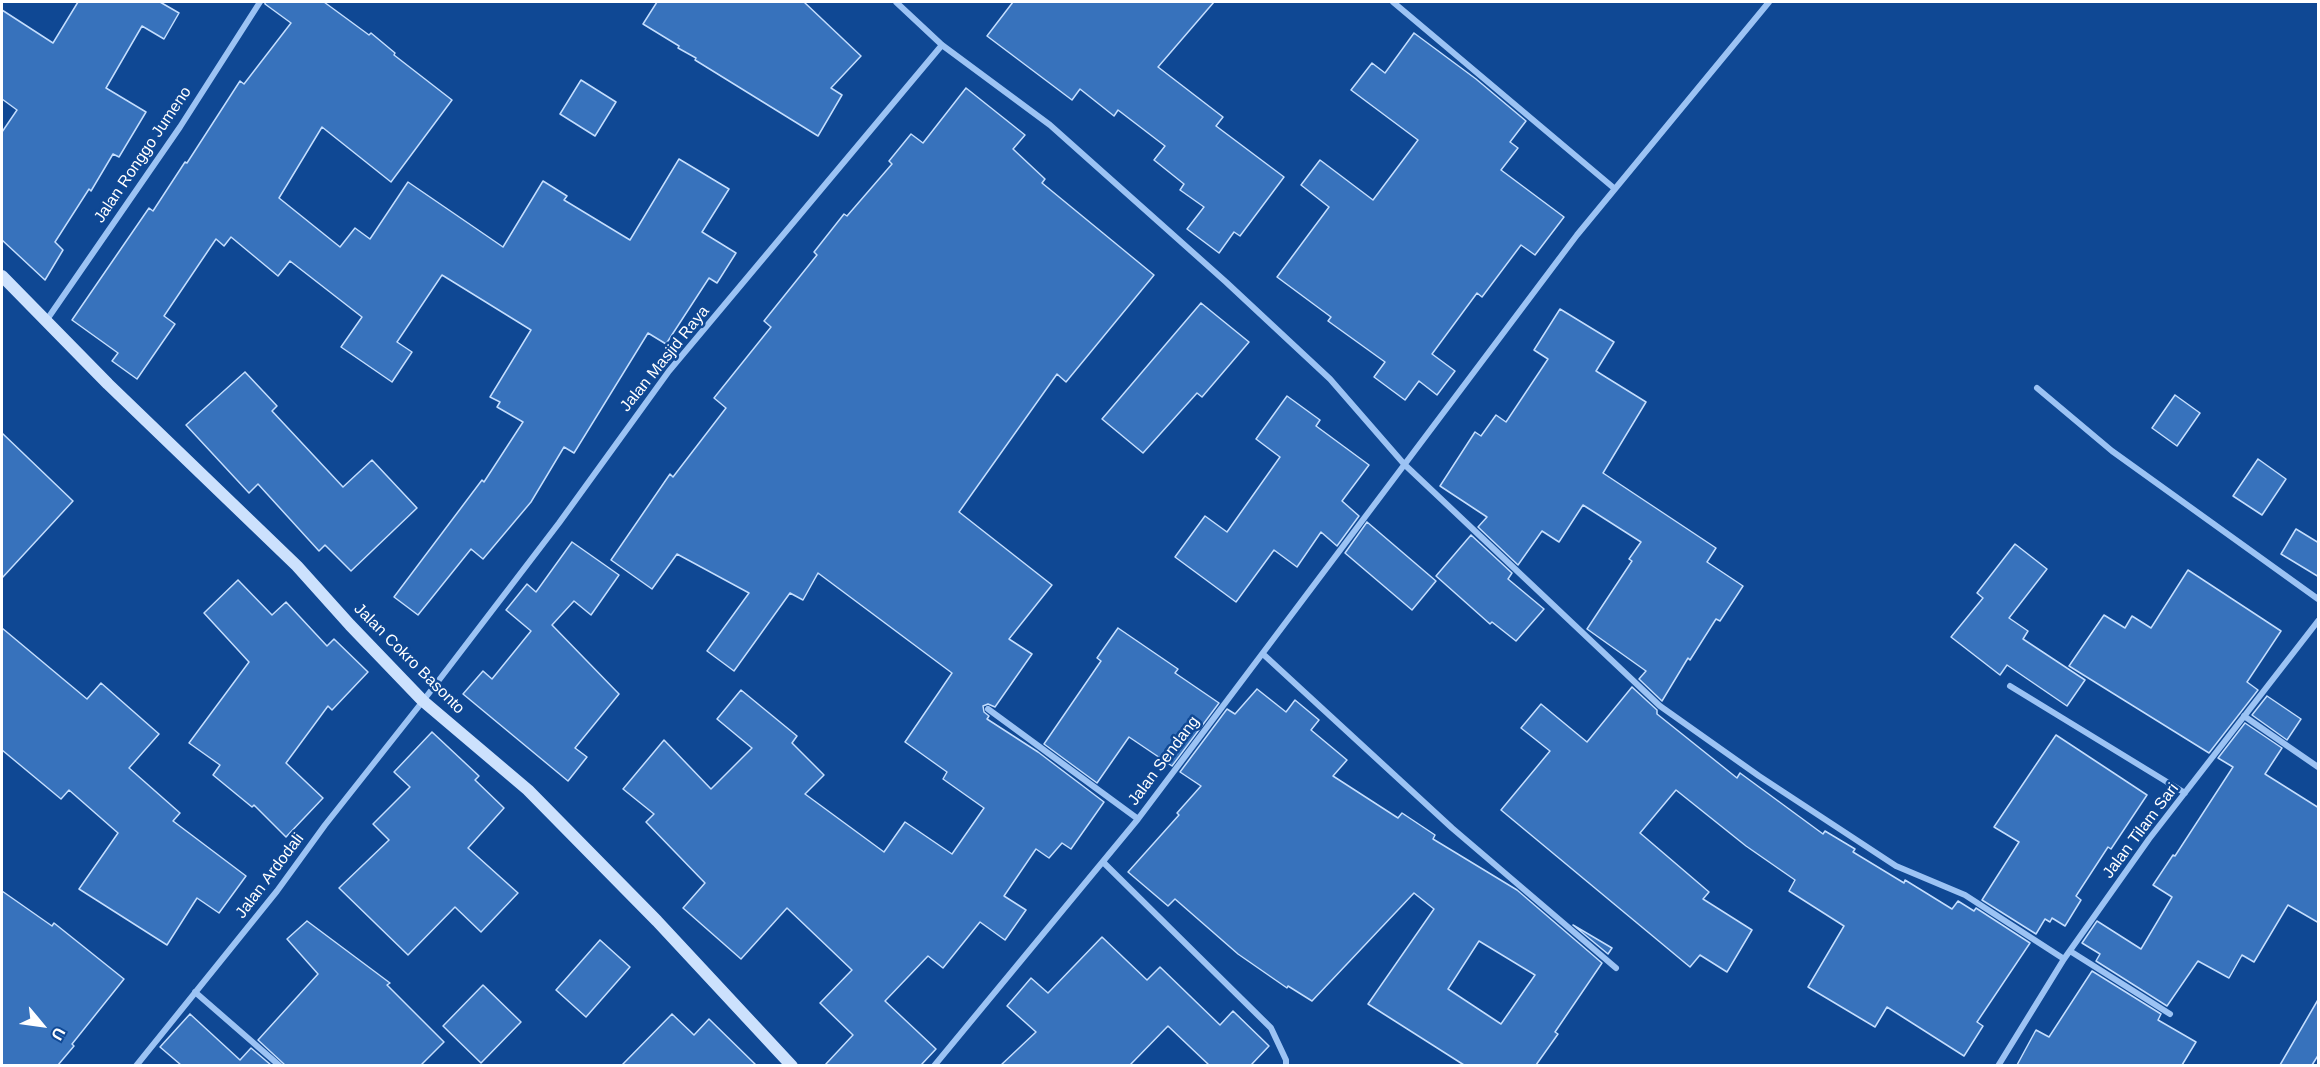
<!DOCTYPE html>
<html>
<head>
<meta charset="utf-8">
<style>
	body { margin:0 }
	#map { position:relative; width:2320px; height:1067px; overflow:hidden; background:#0f4894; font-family:Arial,sans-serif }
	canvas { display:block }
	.frame { position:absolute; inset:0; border:3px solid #fff; pointer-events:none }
	.north { position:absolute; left:12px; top:995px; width:60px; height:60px; -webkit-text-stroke:4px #0f4894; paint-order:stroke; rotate:119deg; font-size:16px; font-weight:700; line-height:24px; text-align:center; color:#fff }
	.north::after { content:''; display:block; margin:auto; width:21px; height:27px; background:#fff; clip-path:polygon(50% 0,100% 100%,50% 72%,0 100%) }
</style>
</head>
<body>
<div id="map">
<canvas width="2320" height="1067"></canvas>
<div class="frame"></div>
<div class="north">U</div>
</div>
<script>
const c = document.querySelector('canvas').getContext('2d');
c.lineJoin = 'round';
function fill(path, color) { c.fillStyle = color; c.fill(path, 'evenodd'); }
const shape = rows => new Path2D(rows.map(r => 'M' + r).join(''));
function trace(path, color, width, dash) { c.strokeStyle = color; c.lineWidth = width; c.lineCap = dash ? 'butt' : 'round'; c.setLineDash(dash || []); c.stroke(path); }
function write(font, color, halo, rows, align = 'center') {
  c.font = font + ' Arial,sans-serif'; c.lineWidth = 5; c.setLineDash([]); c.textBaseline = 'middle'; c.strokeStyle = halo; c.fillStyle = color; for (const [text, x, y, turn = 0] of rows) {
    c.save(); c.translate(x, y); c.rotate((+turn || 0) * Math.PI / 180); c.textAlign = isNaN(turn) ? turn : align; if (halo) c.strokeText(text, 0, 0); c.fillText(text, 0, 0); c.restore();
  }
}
const building = shape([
	[78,2,160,2,179,13,164,39,142,26,106,88,146,112,119,157,113,154,91,191,89,189,55,242,63,250,45,280,2,240,2,132,17,110,2,99,2,10,53,43,78,2],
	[265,2,324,2,369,35,371,33,395,53,394,55,452,100,391,182,322,127,279,198,340,247,355,228,370,239,408,182,503,247,543,181,567,196,564,200,630,240,679,159,729,189,702,232,736,253,717,283,709,278,666,344,648,333,574,453,564,447,531,502,483,559,471,549,418,615,394,597,482,480,484,482,523,422,497,407,500,402,490,397,531,330,442,275,397,342,412,352,392,382,341,347,362,317,290,261,278,276,231,237,224,246,216,239,164,316,175,324,137,379,112,361,118,353,72,320,149,208,153,211,185,162,187,163,240,81,244,84,291,23,265,4,265,2],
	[657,2,804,2,861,56,831,88,842,95,818,136,695,60,696,58,678,48,679,46,643,24,657,2],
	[1013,2,1214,2,1158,67,1223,117,1216,126,1284,177,1240,236,1234,232,1219,253,1187,229,1204,207,1180,190,1184,184,1154,160,1165,146,1118,110,1114,116,1080,89,1072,100,987,36,1013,2],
	[1414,33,1476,79,1526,121,1510,142,1518,148,1501,170,1564,217,1535,255,1521,245,1482,297,1477,293,1432,354,1455,371,1437,395,1419,381,1405,400,1374,377,1385,362,1328,321,1331,317,1277,277,1329,207,1301,185,1320,160,1373,200,1418,140,1351,90,1372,63,1385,73,1414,33],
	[581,80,616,102,595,136,560,114,581,80],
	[966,88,1025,135,1013,149,1045,179,1042,183,1154,275,1066,382,1057,374,959,512,1052,585,1009,639,1032,654,995,707,988,704,983,706,984,712,989,716,987,719,1038,752,1104,802,1071,849,1062,843,1049,858,1036,849,1004,896,1026,910,1005,940,980,922,943,968,928,956,885,1001,936,1049,921,1065,825,1065,853,1035,820,1003,852,970,787,908,741,959,683,908,705,883,646,822,654,814,623,789,664,740,711,789,752,748,717,719,741,690,797,736,792,743,824,775,805,794,884,852,905,822,952,854,984,808,943,779,947,772,905,742,952,673,818,573,803,600,790,593,734,671,707,651,749,593,677,554,652,589,611,560,670,474,673,477,726,408,714,398,771,327,764,321,817,255,814,252,844,214,847,216,892,164,889,161,911,134,923,143,966,88],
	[1201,303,1249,342,1202,397,1197,393,1143,453,1102,419,1201,303],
	[1560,309,1614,342,1596,371,1646,402,1603,473,1716,548,1707,562,1743,586,1720,621,1716,619,1690,660,1688,658,1662,701,1639,679,1646,671,1587,629,1632,561,1629,559,1641,542,1583,505,1559,542,1542,531,1518,565,1478,527,1487,517,1440,486,1475,432,1481,436,1496,415,1506,422,1548,359,1534,350,1560,309],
	[245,372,277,406,272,411,343,487,372,460,417,508,351,571,325,545,319,551,258,484,249,493,186,425,245,372],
	[2175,395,2200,413,2177,446,2152,428,2175,395],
	[1287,396,1320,420,1316,426,1369,465,1342,501,1359,516,1337,546,1321,532,1297,567,1274,550,1236,602,1175,557,1205,516,1227,532,1280,457,1256,439,1287,396],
	[2,433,73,501,2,578,2,433],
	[2258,459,2286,479,2262,515,2233,496,2258,459],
	[1367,522,1436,581,1412,610,1345,553,1367,522],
	[2296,529,2319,543,2319,577,2281,554,2296,529],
	[1471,535,1512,573,1508,579,1544,609,1516,641,1492,622,1490,624,1436,576,1471,535],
	[572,542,619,575,591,615,574,601,552,625,619,694,575,748,587,757,568,781,463,694,483,671,492,679,531,631,506,610,527,584,536,592,572,542],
	[2015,544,2047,569,2009,618,2028,631,2023,639,2085,680,2067,706,2007,665,2000,675,1951,637,1983,598,1977,593,2015,544],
	[2188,570,2281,631,2247,682,2258,690,2209,753,2069,666,2104,615,2125,628,2132,616,2151,628,2188,570],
	[238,580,272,615,286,602,327,646,334,639,368,672,332,710,328,706,286,763,323,798,286,837,254,805,252,807,213,775,220,765,189,743,249,662,204,613,238,580],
	[2,628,87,699,101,683,159,734,129,768,180,813,173,821,246,876,219,913,197,898,167,945,79,889,118,833,69,790,61,799,2,750,2,628],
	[1118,628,1178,669,1175,673,1219,703,1172,766,1129,737,1097,783,1044,744,1101,661,1097,658,1118,628],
	[1632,687,1657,710,1657,714,1737,778,1740,773,1823,834,1825,831,1855,849,1853,852,1904,883,1905,880,1952,909,1958,901,1974,911,1976,908,2030,943,1977,1022,1983,1026,1964,1056,1887,1007,1875,1027,1808,987,1844,926,1789,891,1795,880,1746,846,1676,790,1640,833,1709,892,1703,899,1752,930,1727,972,1700,955,1690,967,1501,810,1550,751,1521,728,1541,704,1587,742,1632,687],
	[1257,689,1286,712,1295,700,1319,720,1311,730,1347,760,1333,776,1398,818,1402,813,1435,835,1433,839,1517,890,1602,963,1555,1032,1558,1034,1536,1065,1464,1065,1368,1004,1434,909,1414,893,1312,1001,1288,986,1287,988,1238,954,1175,899,1168,906,1128,872,1179,815,1177,813,1201,786,1180,772,1227,709,1235,714,1257,689],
	[1479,941,1535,975,1501,1024,1448,989,1479,941],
	[2267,696,2301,719,2287,740,2252,715,2267,696],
	[2245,723,2282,748,2265,774,2319,808,2319,923,2288,905,2254,962,2242,955,2229,978,2198,961,2167,1006,2096,961,2100,954,2082,943,2097,921,2141,949,2172,897,2153,885,2173,855,2175,856,2233,767,2218,758,2245,723],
	[432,732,479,776,475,780,504,808,468,848,518,893,481,932,455,907,408,955,339,888,389,840,373,824,410,787,394,772,432,732],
	[2056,735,2147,795,2111,849,2108,847,2076,896,2081,900,2065,926,2052,918,2050,922,2045,919,2036,934,1982,900,2019,842,1994,827,2056,735],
	[2,891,52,926,54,923,124,979,72,1044,74,1046,58,1065,2,1065,2,891],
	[307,921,390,983,387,985,444,1042,421,1065,285,1065,258,1040,318,974,287,939,307,921],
	[1573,925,1612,948,1608,954,1573,925],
	[1102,937,1147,980,1160,967,1220,1025,1233,1011,1269,1046,1251,1065,1209,1065,1168,1026,1130,1065,1001,1065,1036,1032,1007,1006,1031,978,1048,993,1102,937],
	[600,940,630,967,586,1017,556,990,600,940],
	[2092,971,2161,1014,2158,1020,2196,1042,2182,1065,2017,1065,2036,1030,2049,1037,2092,971],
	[483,985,521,1022,481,1063,443,1026,483,985],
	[2319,998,2319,1054,2312,1065,2280,1065,2319,998],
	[190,1014,240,1060,251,1048,271,1065,181,1065,160,1047,190,1014],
	[672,1014,694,1035,709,1019,756,1065,622,1065,672,1014]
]);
fill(building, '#3772bc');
trace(building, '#c4defe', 1.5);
trace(shape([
	[896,2,942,45,1050,125,1226,282,1330,379,1404,464,1660,706,1759,776,1896,866,1965,895,2064,959],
	[1393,2,1615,189],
	[46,321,180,127,260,2],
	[2037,388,2112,451,2318,599],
	[1263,654,1452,828,1616,968],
	[2010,686,2185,793],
	[988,709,1138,819],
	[2244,716,2318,767],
	[1103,862,1271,1028,1286,1060,1286,1066],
	[2070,951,2170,1014],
	[195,992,280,1066],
	[136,1066,277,891,325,825,423,701,559,523,669,371,942,45],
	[934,1066,1138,819,1577,235,1769,2],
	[1998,1066,2064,959,2149,839,2318,621]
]), '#9cc3f4', 6);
trace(shape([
	[2,276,108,384,297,566,350,625,423,701,528,790,657,921,792,1066]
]), '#cce1fd', 12);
write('16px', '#fff', '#0f4894', [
	["Jalan Ronggo Jumeno",143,155,-56],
	["Jalan Masjid Raya",665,359,-51],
	["Jalan Cokro Basonto",409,659,45],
	["Jalan Sendang",1164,761,-53],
	["Jalan Tilam Sari",2141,831,-53],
	["Jalan Ardodali",270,876,-53]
]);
</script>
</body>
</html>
